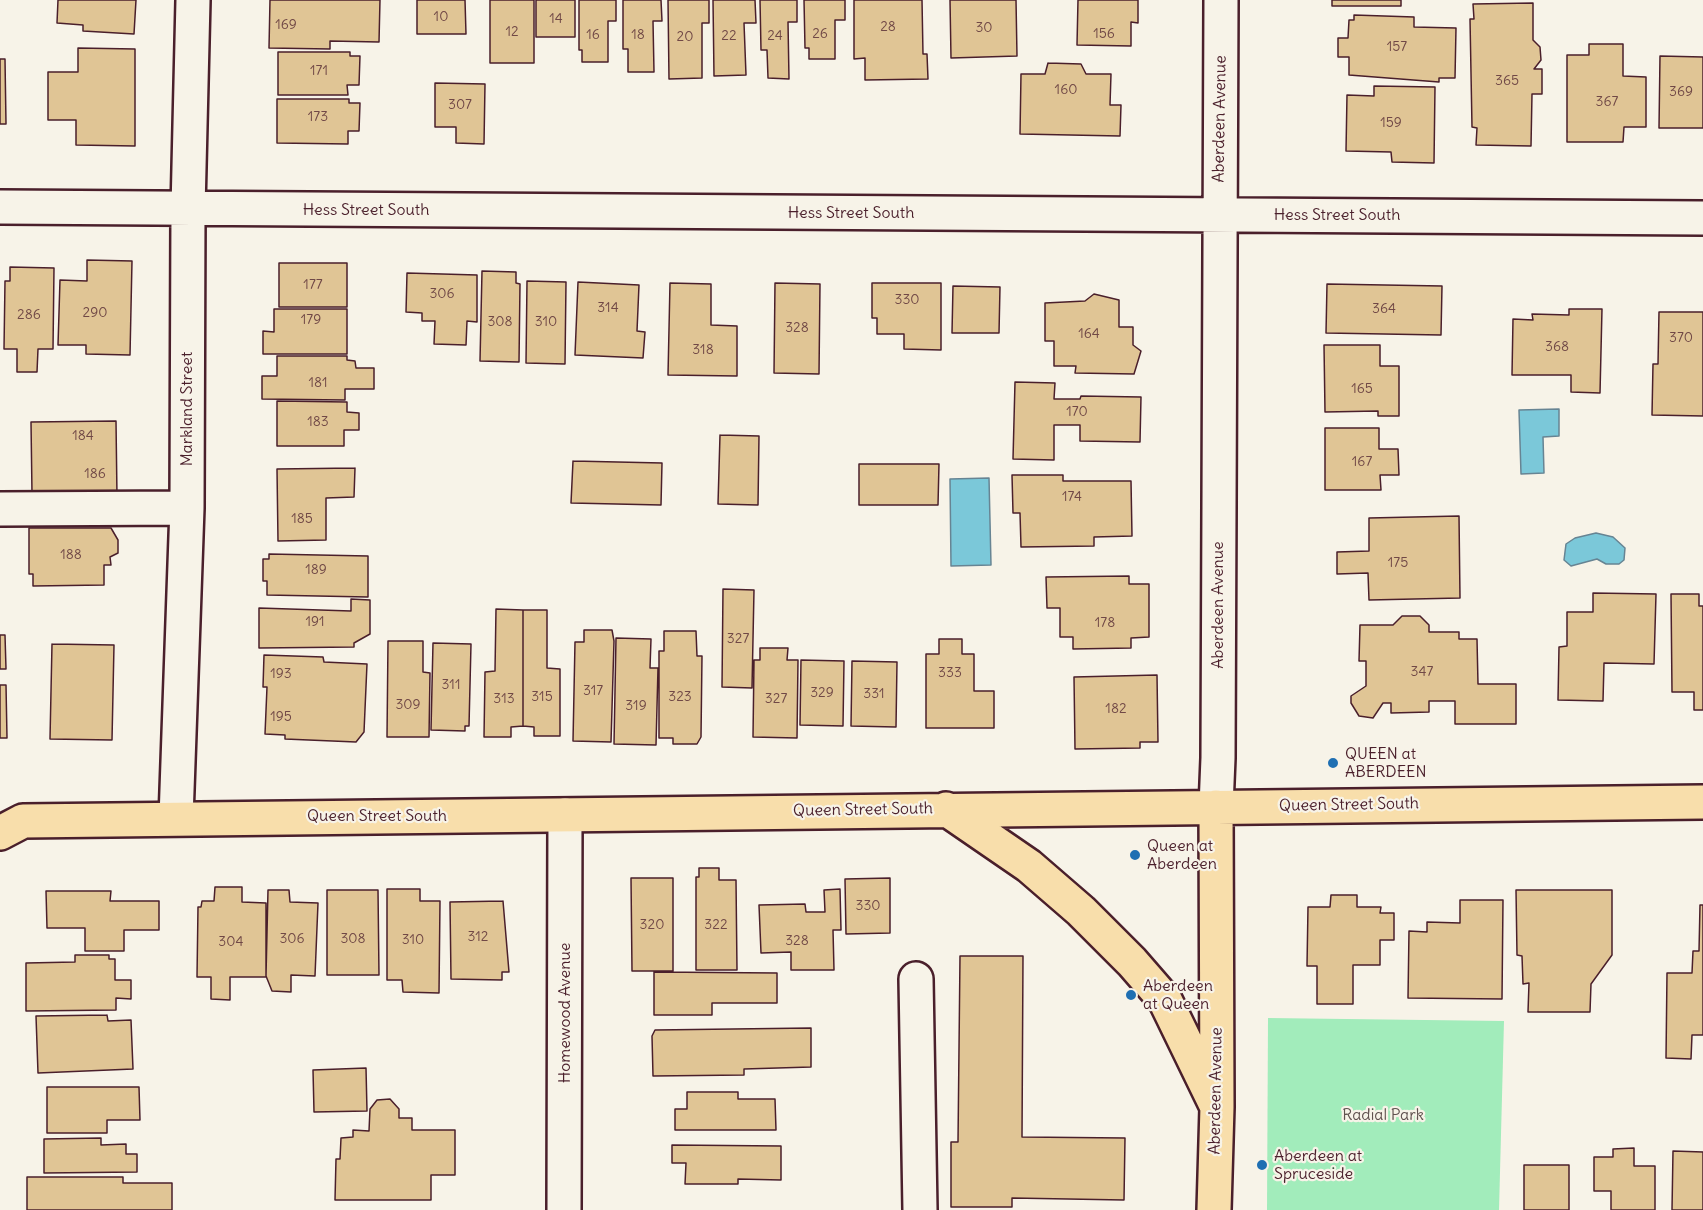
<!DOCTYPE html>
<html>
<head>
<meta charset="utf-8">
<style>
	body { margin:0 }
	canvas { display:block; background:#f7f3e8 }
</style>
</head>
<body>
<canvas width="1703" height="1210"></canvas>
<script>
const c = document.querySelector('canvas').getContext('2d');
c.lineJoin = 'round';
function fill(path, color) { c.fillStyle = color; c.fill(path, 'evenodd'); }
const shape = rows => new Path2D(rows.map(r => 'M' + r).join(''));
function trace(path, color, width, dash) { c.strokeStyle = color; c.lineWidth = width; c.lineCap = dash ? 'butt' : 'round'; c.setLineDash(dash || []); c.stroke(path); }
function write(font, color, halo, rows, align = 'center') {
  c.font = font + ' Delius,sans-serif'; c.lineWidth = 4.5; c.setLineDash([]); c.textBaseline = 'middle'; c.strokeStyle = halo; c.fillStyle = color; for (const [text, x, y, turn = 0] of rows) {
    c.save(); c.translate(x, y); c.rotate((+turn || 0) * Math.PI / 180); c.textAlign = isNaN(turn) ? turn : align; if (halo) c.strokeText(text, 0, 0); c.fillText(text, 0, 0); c.restore();
  }
}
fill(shape([
	[1268,1018,1504,1021,1499,1210,1267,1210]
]), '#a2ecbb');
const water = shape([
	[1559,409,1559,436,1543,437,1544,473,1521,474,1519,410,1559,409],
	[989,478,991,565,951,566,950,479,989,478],
	[1596,533,1613,537,1625,548,1624,560,1619,564,1606,564,1597,559,1571,566,1564,560,1566,544,1575,538,1596,533]
]);
fill(water, '#7bc8d9');
trace(water, '#678493', 1.5);
const building = shape([
	[58,0,136,0,134,34,83,31,83,25,57,23,58,0],
	[270,0,380,0,379,42,330,41,330,49,269,48,270,0],
	[417,0,465,0,466,34,417,34,417,0],
	[490,0,534,0,534,63,490,63,490,0],
	[536,0,575,0,575,37,536,37,536,0],
	[579,0,616,0,616,21,608,21,608,62,582,62,582,50,579,50,579,0],
	[623,0,661,0,662,21,653,21,654,72,628,72,628,49,623,49,623,0],
	[668,0,709,0,709,23,702,23,702,78,669,79,668,0],
	[713,0,755,0,756,23,744,23,746,75,714,76,713,0],
	[760,0,797,0,797,22,788,22,789,79,768,78,767,50,761,50,760,0],
	[804,0,845,0,845,20,835,20,835,59,809,59,809,48,805,48,804,0],
	[854,0,922,0,923,54,927,54,928,79,865,80,865,58,854,59,854,0],
	[950,0,1016,0,1017,56,951,58,950,0],
	[1078,0,1138,0,1138,23,1131,22,1131,46,1077,45,1078,0],
	[1332,0,1401,0,1401,6,1332,6,1332,0],
	[1533,3,1533,40,1540,47,1541,60,1534,69,1542,69,1542,94,1532,94,1531,146,1476,145,1477,128,1472,127,1470,19,1474,19,1473,4,1533,3],
	[1354,15,1414,17,1414,27,1456,28,1455,78,1439,78,1439,82,1349,75,1349,57,1338,57,1338,38,1348,38,1349,20,1354,20,1354,15],
	[1589,44,1623,44,1623,76,1646,77,1646,127,1624,127,1623,142,1567,142,1567,55,1589,55,1589,44],
	[78,48,135,49,135,146,76,145,76,120,48,120,48,72,78,72,78,48],
	[278,52,350,52,350,56,360,56,359,85,347,85,348,95,278,95,278,52],
	[1660,56,1703,57,1703,128,1659,128,1660,56],
	[0,59,5,59,6,124,0,124,0,59],
	[1048,63,1081,64,1086,74,1111,74,1110,105,1121,105,1120,136,1020,134,1021,74,1045,74,1048,63],
	[435,83,485,84,484,144,456,143,456,127,435,127,435,83],
	[1374,86,1435,87,1434,163,1392,162,1391,152,1346,151,1347,95,1374,96,1374,86],
	[277,99,349,99,349,103,360,103,359,131,348,131,348,144,277,143,277,99],
	[87,260,132,261,130,355,86,354,86,345,58,345,60,280,87,281,87,260],
	[279,263,347,263,347,307,279,307,279,263],
	[10,267,54,268,53,349,38,349,37,372,17,372,17,349,4,349,5,281,10,281,10,267],
	[482,271,516,272,516,283,520,284,519,362,480,361,482,271],
	[407,273,477,275,477,322,467,321,466,345,434,344,435,321,422,321,422,313,406,312,407,273],
	[527,281,566,282,565,364,526,363,527,281],
	[578,282,639,285,637,331,645,332,643,358,575,355,578,282],
	[670,283,711,284,711,325,737,326,737,376,668,375,670,283],
	[775,283,820,284,819,374,774,373,775,283],
	[872,283,941,283,941,350,904,349,904,334,877,334,877,318,872,318,872,283],
	[1327,284,1442,286,1441,335,1326,333,1327,284],
	[953,286,1000,287,999,333,952,333,953,286],
	[1094,294,1119,300,1119,327,1133,327,1133,345,1141,351,1134,374,1075,373,1076,366,1054,366,1054,341,1045,341,1045,303,1085,301,1094,294],
	[274,309,347,309,347,354,263,354,263,331,274,332,274,309],
	[1569,309,1602,309,1600,393,1571,392,1571,375,1512,375,1513,319,1533,320,1532,314,1569,315,1569,309],
	[1659,312,1703,312,1703,416,1652,415,1653,364,1658,364,1659,312],
	[1324,345,1380,345,1380,366,1399,366,1399,416,1378,416,1378,411,1325,412,1324,345],
	[277,356,347,356,347,360,355,361,356,368,374,368,374,389,345,389,345,400,262,399,262,376,277,376,277,356],
	[1015,382,1055,383,1054,399,1080,399,1081,396,1141,397,1140,442,1080,441,1080,425,1054,425,1054,460,1013,459,1015,382],
	[277,401,347,402,347,412,359,413,359,430,344,430,344,446,277,446,277,401],
	[116,421,117,497,32,494,31,422,116,421],
	[1325,428,1379,428,1379,449,1398,449,1399,475,1380,475,1381,490,1325,490,1325,428],
	[720,435,759,436,758,505,718,504,720,435],
	[573,461,662,463,661,505,571,503,573,461],
	[859,464,939,464,938,505,859,505,859,464],
	[355,468,354,497,326,498,326,540,278,541,277,469,355,468],
	[1012,475,1063,475,1063,481,1131,481,1132,536,1094,537,1094,546,1021,547,1020,513,1013,513,1012,475],
	[1459,516,1460,598,1369,600,1368,573,1337,574,1337,552,1369,551,1369,518,1459,516],
	[29,528,111,528,118,540,118,553,110,557,111,565,104,565,104,585,33,586,33,574,29,574,29,528],
	[269,554,368,556,368,597,267,595,267,581,263,581,263,559,269,559,269,554],
	[1129,576,1129,584,1149,584,1149,637,1131,638,1131,648,1073,649,1073,637,1060,637,1060,608,1047,608,1046,577,1129,576],
	[723,589,754,590,752,688,722,687,723,589],
	[1593,593,1656,594,1654,664,1604,663,1603,701,1558,700,1559,647,1567,646,1567,612,1593,612,1593,593],
	[1671,594,1699,594,1699,606,1703,606,1703,710,1694,710,1694,692,1672,692,1671,594],
	[351,599,370,600,370,634,354,643,354,647,259,648,259,608,351,611,351,599],
	[496,609,523,610,523,726,511,727,511,737,484,737,485,672,495,671,496,609],
	[523,610,547,610,547,668,560,669,560,736,534,736,534,727,523,726,523,610],
	[1402,616,1420,616,1429,625,1429,632,1459,632,1459,639,1477,639,1478,684,1516,684,1516,724,1455,724,1455,701,1429,701,1429,712,1391,713,1391,703,1383,703,1373,718,1359,716,1351,703,1351,696,1366,686,1366,661,1359,661,1360,625,1393,625,1402,616],
	[584,630,612,630,614,641,611,742,573,741,575,642,584,642,584,630],
	[664,631,696,631,697,656,702,656,701,737,697,744,673,744,673,738,659,738,659,651,664,651,664,631],
	[0,635,5,635,6,669,0,669,0,635],
	[616,638,651,639,650,668,658,668,656,745,614,744,616,638],
	[939,639,962,639,962,654,974,654,974,691,994,691,994,728,926,728,926,654,939,654,939,639],
	[388,641,423,641,423,672,430,673,429,737,387,737,388,641],
	[433,643,471,644,469,726,465,726,465,731,431,730,433,643],
	[52,644,114,645,112,740,50,739,52,644],
	[760,648,788,648,787,660,798,660,797,738,753,737,754,660,760,660,760,648],
	[264,655,323,657,324,662,367,664,364,732,356,742,285,739,285,735,265,734,267,687,263,687,264,655],
	[801,660,844,661,843,726,800,725,801,660],
	[852,661,897,662,896,727,851,726,852,661],
	[1157,675,1158,742,1140,742,1140,748,1075,749,1074,677,1157,675],
	[0,685,6,685,7,738,0,738,0,685],
	[699,868,719,868,719,880,736,880,737,970,696,970,696,877,699,877,699,868],
	[631,878,673,878,673,971,632,971,631,878],
	[890,878,890,933,846,934,845,879,890,878],
	[215,887,242,887,242,902,266,903,266,977,230,977,230,1000,211,999,211,977,197,977,198,907,201,907,202,901,214,901,215,887],
	[387,889,420,889,420,901,440,901,439,993,403,992,402,980,387,980,387,889],
	[840,889,841,930,833,930,834,970,791,970,791,952,761,953,759,905,805,904,806,912,825,912,824,890,840,889],
	[268,890,289,890,290,902,318,903,315,976,291,975,291,992,272,991,266,976,268,890],
	[327,890,378,890,379,975,327,975,327,890],
	[1516,890,1612,890,1612,955,1591,984,1590,1012,1528,1012,1529,983,1523,984,1522,956,1517,955,1516,890],
	[46,891,111,891,110,901,159,901,159,930,124,930,124,951,85,951,85,928,47,928,46,891],
	[1331,895,1357,895,1357,907,1381,907,1380,913,1394,913,1394,940,1380,940,1380,965,1353,965,1353,1004,1317,1004,1317,966,1307,966,1308,907,1330,907,1331,895],
	[1460,900,1503,900,1502,999,1408,998,1409,931,1427,932,1427,922,1460,923,1460,900],
	[503,901,509,972,502,972,502,980,451,979,450,902,503,901],
	[1700,905,1703,905,1703,1035,1692,1035,1691,1059,1666,1058,1667,973,1692,973,1693,951,1699,951,1700,905],
	[75,955,109,955,109,959,115,959,115,980,131,980,131,999,116,998,116,1010,26,1011,26,963,75,962,75,955],
	[960,956,1023,956,1022,1137,1125,1138,1124,1200,1012,1198,1012,1207,951,1207,951,1142,958,1142,960,956],
	[654,972,777,973,777,1003,712,1003,712,1015,654,1015,654,972],
	[107,1015,108,1021,131,1020,133,1069,38,1073,36,1016,107,1015],
	[811,1028,811,1067,744,1069,744,1075,653,1076,652,1036,655,1030,811,1028],
	[366,1068,367,1111,314,1112,313,1070,366,1068],
	[47,1087,139,1087,140,1120,107,1120,107,1133,47,1133,47,1087],
	[687,1092,738,1092,738,1099,775,1099,776,1130,675,1130,675,1109,687,1109,687,1092],
	[390,1099,399,1109,399,1118,412,1118,412,1130,455,1130,455,1175,431,1175,431,1200,335,1200,336,1159,340,1159,341,1138,353,1137,353,1130,369,1131,370,1109,377,1100,390,1099],
	[101,1138,101,1145,126,1144,126,1154,137,1154,137,1172,44,1173,44,1139,101,1138],
	[672,1145,781,1146,781,1180,738,1179,738,1184,685,1184,686,1163,672,1163,672,1145],
	[1634,1148,1634,1166,1655,1166,1655,1210,1611,1210,1611,1191,1594,1191,1594,1157,1613,1157,1613,1149,1634,1148],
	[1673,1151,1703,1152,1703,1210,1672,1210,1673,1151],
	[1524,1165,1569,1165,1569,1210,1524,1210,1524,1165],
	[27,1177,123,1177,123,1183,172,1183,172,1210,27,1210,27,1177]
]);
fill(building, '#e0c595');
trace(building, '#4a1f2b', 1.5);
const minor = shape([
	[0,207,1703,218],
	[0,509,187,508],
	[1216,807,1218,758,1221,0],
	[176,818,187,508,188,209,193,0],
	[916,979,920,1210],
	[564,1210,565,815]
]);
const major = shape([
	[946,809,1029,866,1081,911,1132,962,1165,1000,1217,1107],
	[0,833,23,821,1703,802],
	[1214,1210,1217,1107,1216,807]
]);
trace(minor, '#4a1f2b', 38);
trace(major, '#4a1f2b', 38);
trace(minor, '#f7f3e8', 33);
trace(major, '#f8deab', 33);
for (const [x, y, r, color] of [
	[1333,763,6,"#1f6fb2"],
	[1135,855,6,"#1f6fb2"],
	[1131,995,6,"#1f6fb2"],
	[1262,1165,6,"#1f6fb2"]
]) { const dot = new Path2D(); dot.arc(x, y, r, 0, 2 * Math.PI); c.fillStyle = color; c.fill(dot); trace(dot, '#f7f3e8', 2); }
write('14px', '#704846', null, [
	["10",441,17],
	["14",556,19],
	["169",286,25],
	["28",888,27],
	["30",984,28],
	["12",512,32],
	["26",820,34],
	["156",1104,34],
	["16",593,35],
	["18",638,35],
	["22",729,36],
	["24",775,36],
	["20",685,37],
	["157",1397,47],
	["171",319,71],
	["365",1507,81],
	["160",1066,90],
	["369",1681,92],
	["367",1607,102],
	["307",460,105],
	["173",318,117],
	["159",1391,123],
	["177",313,285],
	["306",442,294],
	["330",907,300],
	["314",608,308],
	["364",1384,309],
	["290",95,313],
	["286",29,315],
	["179",311,320],
	["308",500,322],
	["310",546,322],
	["328",797,328],
	["164",1089,334],
	["370",1681,338],
	["368",1557,347],
	["318",703,350],
	["181",318,383],
	["165",1362,389],
	["170",1077,412],
	["183",318,422],
	["184",83,436],
	["167",1362,462],
	["186",95,474],
	["174",1072,497],
	["185",302,519],
	["188",71,555],
	["175",1398,563],
	["189",316,570],
	["191",315,622],
	["178",1105,623],
	["327",738,639],
	["347",1422,672],
	["333",950,673],
	["193",281,674],
	["311",451,685],
	["317",593,691],
	["329",822,693],
	["331",874,694],
	["315",542,697],
	["323",680,697],
	["313",504,699],
	["327",776,699],
	["309",408,705],
	["319",636,706],
	["182",1116,709],
	["195",281,717],
	["330",868,906],
	["320",652,925],
	["322",716,925],
	["312",478,937],
	["306",292,939],
	["308",353,939],
	["310",413,940],
	["328",797,941],
	["304",231,942]
]);
write('16px', '#4a1f2b', '#f7f3e8', [
	["Aberdeen Avenue",1220,119,-89],
	["Hess Street South",366,210],
	["Hess Street South",851,213],
	["Hess Street South",1337,215],
	["Markland Street",187,409,-90],
	["Aberdeen Avenue",1218,605,-90],
	["Queen Street South",1349,805,-1],
	["Queen Street South",863,810,-1],
	["Queen Street South",377,816],
	["Homewood Avenue",565,1013,-90],
	["Aberdeen Avenue",1216,1091,-89]
]);
write('16px', '#4a1f2b', '#f7f3e8', [
	["QUEEN at",1345,754],
	["ABERDEEN",1345,772],
	["Queen at",1147,846],
	["Aberdeen",1147,864],
	["Aberdeen",1143,986],
	["at Queen",1143,1004],
	["Aberdeen at",1274,1156],
	["Spruceside",1274,1174]
], 'left');
write('16px', '#60524f', '#f7f3e8', [
	["Radial Park",1383,1115]
]);
</script>
</body>
</html>
